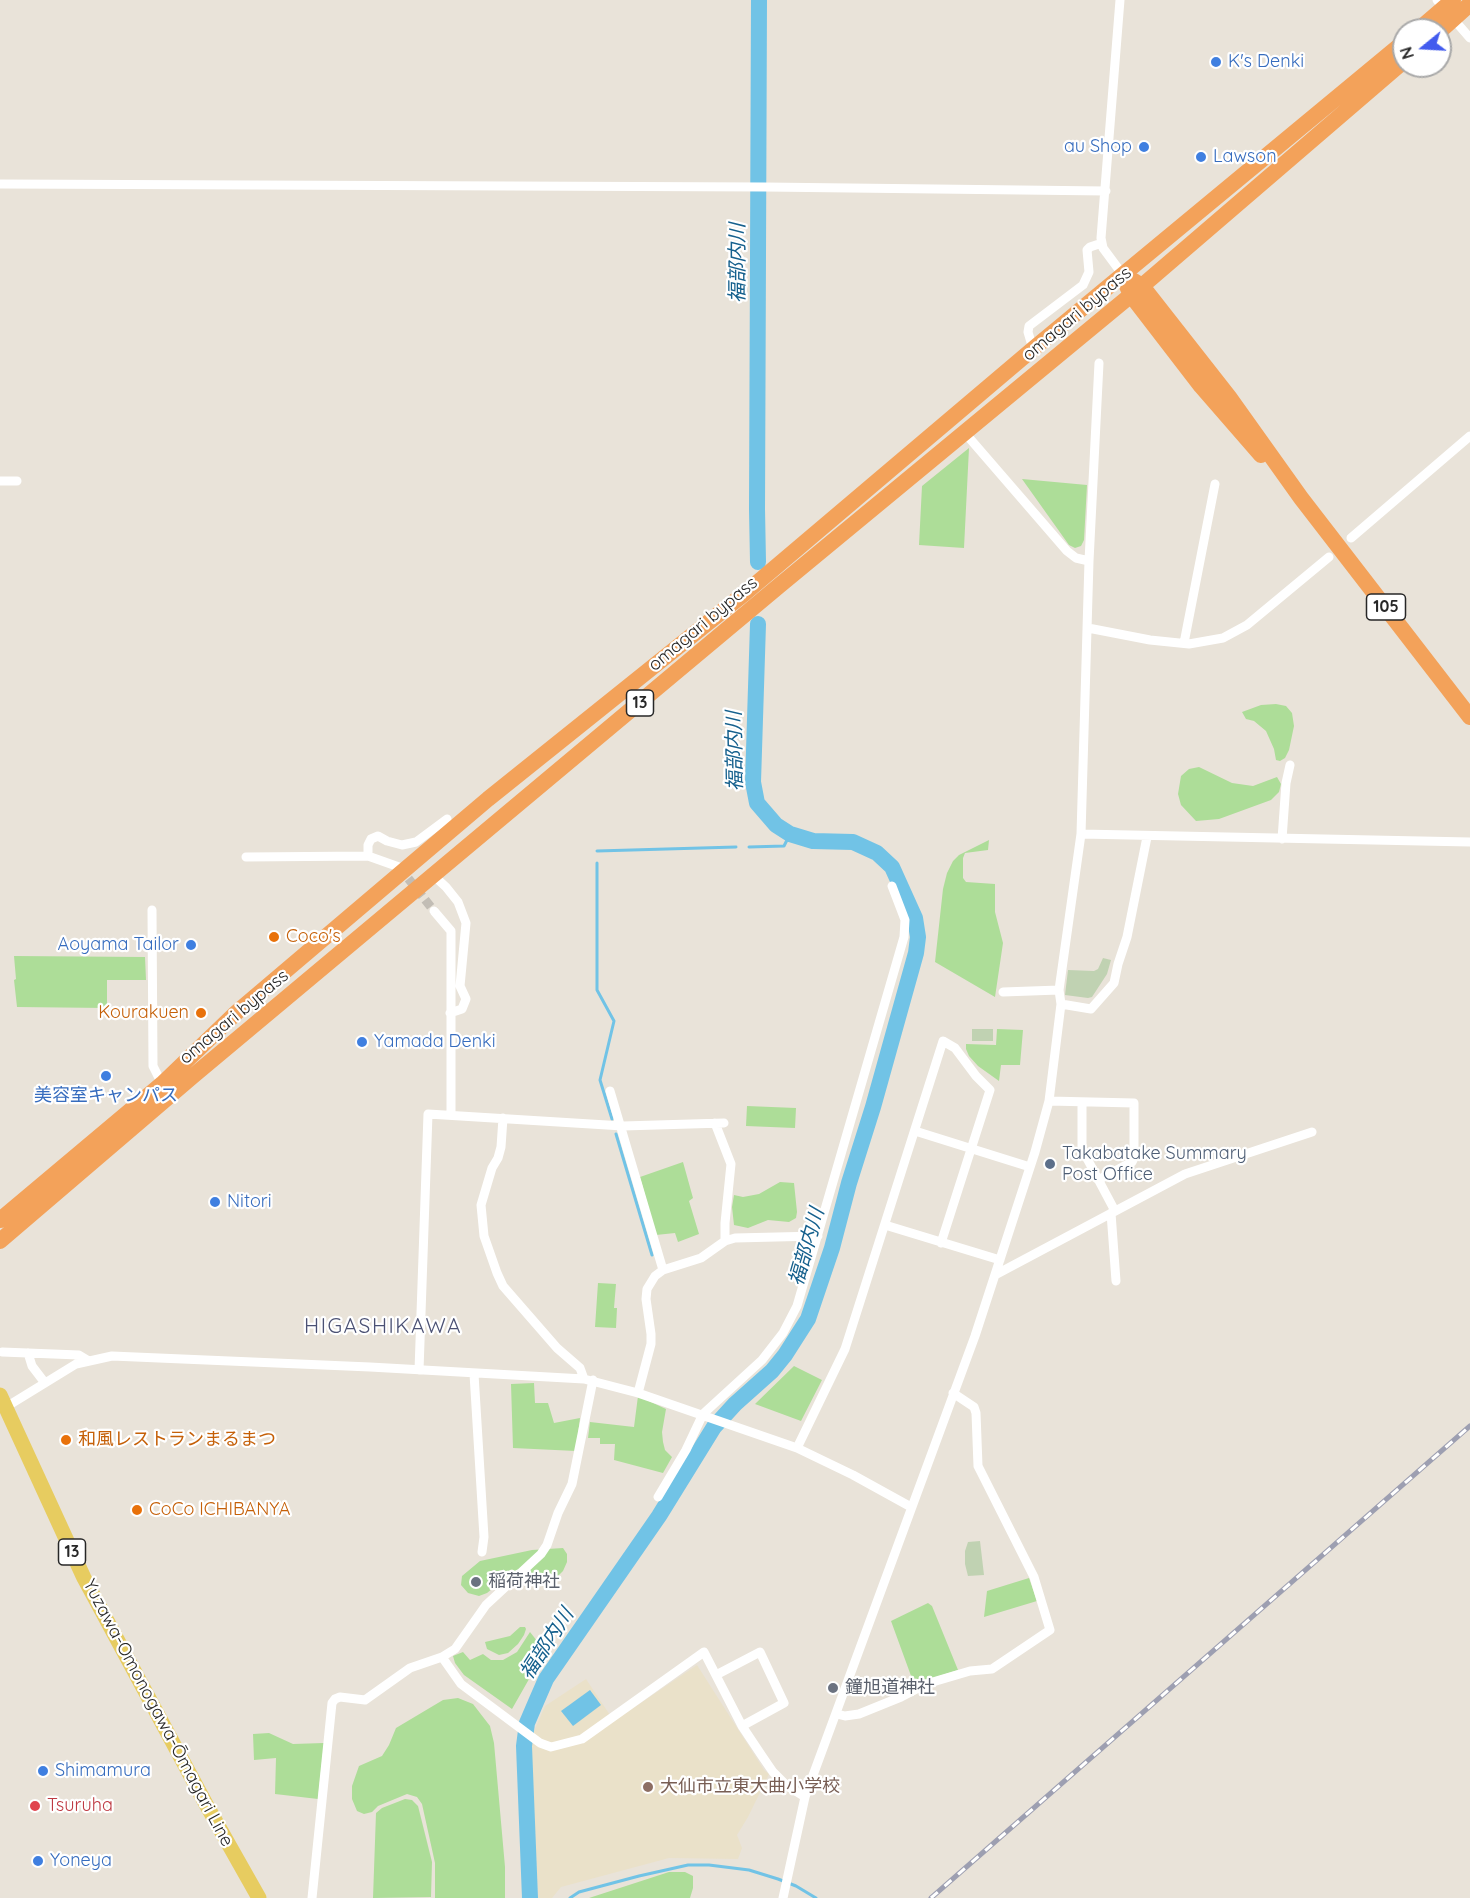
<!DOCTYPE html>
<html>
<head>
<meta charset="utf-8">
<style>
	body { margin:0 }
	#map { position:relative; width:1470px; height:1898px; overflow:hidden; background:#e9e3d9; font-family:Quicksand,sans-serif }
	canvas { display:block }
	.north { position:absolute; left:1392px; top:18px; width:60px; height:60px; box-sizing:border-box; background:#fff; border:2px solid #a9a9a9; border-radius:50%; rotate:252deg; font-size:16px; font-weight:700; line-height:24px; text-align:center; color:#272727 }
	.north::after { content:''; display:block; margin:auto; width:21px; height:27px; background:#425bee; clip-path:polygon(50% 0,100% 100%,50% 72%,0 100%) }
</style>
</head>
<body>
<div id="map">
<canvas width="1470" height="1898"></canvas>
<div class="north">N</div>
</div>
<script>
const c = document.querySelector('canvas').getContext('2d');
c.lineJoin = 'round';
function fill(path, color) { c.fillStyle = color; c.fill(path, 'evenodd'); }
const shape = rows => new Path2D(rows.map(r => 'M' + r).join(''));
function trace(path, color, width, dash) { c.strokeStyle = color; c.lineWidth = width; c.lineCap = dash ? 'butt' : 'round'; c.setLineDash(dash || []); c.stroke(path); }
function write(font, color, halo, rows, align = 'center') {
  c.font = font + ' Quicksand,"Noto Sans JP",sans-serif'; c.lineWidth = 4.5; c.setLineDash([]); c.textBaseline = 'middle'; c.strokeStyle = halo; c.fillStyle = color; for (const [text, x, y, turn = 0] of rows) {
    c.save(); c.translate(x, y); c.rotate((+turn || 0) * Math.PI / 180); c.textAlign = isNaN(turn) ? turn : align; if (halo) c.strokeText(text, 0, 0); c.fillText(text, 0, 0); c.restore();
  }
}
fill(shape([
	[697,1665,764,1770,769,1774,748,1817,737,1835,742,1848,738,1859,669,1858,561,1887,552,1898,538,1898,531,1738,545,1706,586,1679,614,1721]
]), '#eae1c9');
fill(shape([
	[969,448,964,548,919,545,922,486],
	[1022,479,1087,485,1084,540,1081,546,1075,548,1069,545],
	[1276,704,1286,706,1292,713,1294,726,1289,750,1285,758,1280,761,1276,760,1274,749,1266,731,1254,721,1246,719,1242,712,1261,705],
	[1199,767,1232,783,1253,786,1277,777,1281,784,1279,792,1271,800,1219,819,1196,821,1181,805,1178,794,1181,776,1189,769],
	[989,840,988,850,965,853,963,858,963,878,966,882,995,884,995,912,1003,943,995,997,935,962,943,889,947,873,953,861,959,855],
	[14,956,145,957,146,980,107,980,107,1008,17,1007,14,980,16,979],
	[997,1029,1023,1030,1020,1065,1001,1065,999,1081,978,1066,969,1056,966,1049,966,1044,996,1045],
	[747,1106,796,1108,795,1128,746,1126],
	[683,1162,693,1198,689,1201,699,1234,678,1242,675,1233,656,1235,640,1177],
	[780,1182,794,1183,797,1212,796,1218,789,1222,768,1220,748,1228,734,1225,732,1207,734,1195,743,1197,759,1194],
	[598,1283,616,1284,614,1308,617,1308,616,1328,595,1327],
	[794,1366,822,1380,801,1421,755,1404],
	[534,1383,535,1403,548,1403,554,1423,580,1418,576,1451,513,1448,511,1384],
	[638,1396,666,1409,662,1432,663,1442,665,1450,672,1457,663,1473,614,1460,615,1444,600,1444,600,1438,588,1438,590,1422,634,1427],
	[563,1548,567,1554,567,1562,563,1571,555,1579,544,1585,534,1586,524,1575,509,1575,487,1593,479,1596,468,1593,461,1585,462,1576,480,1561,532,1550],
	[1029,1578,1037,1601,984,1617,987,1591],
	[928,1603,932,1606,958,1670,914,1684,891,1621],
	[520,1627,525,1627,526,1629,524,1635,518,1644,508,1653,499,1655,487,1649,485,1642,510,1636],
	[530,1632,545,1651,512,1709,464,1675,455,1663,453,1656,463,1652,470,1660,483,1654,491,1660,503,1660,517,1652],
	[458,1698,473,1704,490,1726,494,1743,505,1867,505,1898,435,1898,435,1863,422,1804,417,1797,407,1794,378,1806,372,1812,364,1814,357,1811,352,1799,352,1786,359,1766,382,1756,389,1745,396,1728,443,1700],
	[269,1733,293,1744,324,1743,318,1799,275,1794,276,1758,254,1760,253,1734],
	[405,1799,412,1800,418,1806,432,1862,431,1897,373,1898,376,1813,382,1808],
	[669,1872,685,1872,693,1876,693,1888,690,1898,589,1898]
]), '#addd98');
fill(shape([
	[1103,958,1111,960,1107,974,1092,997,1088,998,1065,995,1068,970,1094,971,1098,969],
	[972,1029,993,1029,993,1041,972,1041],
	[980,1541,984,1575,968,1576,965,1564,965,1551,968,1542]
]), '#c0d2b2');
fill(shape([
	[590,1690,601,1705,573,1726,561,1711]
]), '#71c3e6');
trace(shape([
	[749,847,784,846,790,834],
	[597,851,736,847],
	[597,863,597,990,614,1021,600,1080,612,1119],
	[616,1134,652,1255],
	[570,1898,579,1892,639,1876,688,1865,709,1865,749,1870,778,1879,796,1886,816,1898]
]), '#71c3e6', 3);
trace(shape([
	[758,562,757,509,759,0],
	[530,1898,524,1746,527,1723,536,1702,546,1679,659,1516,714,1427,735,1404,772,1371,785,1355,808,1319,832,1248,849,1183,873,1107,916,953,918,937,915,918,892,867,877,853,853,842,813,841,790,834,776,825,757,803,753,782,758,624]
]), '#71c3e6', 16);
trace(shape([
	[400,868,434,911]
]), '#c2bdb5', 9, [9, 4.5]);
trace(shape([
	[1120,0,1101,238,1103,248,1123,275],
	[1437,0,1470,38],
	[0,184,765,187,1106,191],
	[1033,349,1028,332,1029,326,1083,285,1089,272,1087,250,1090,247,1102,243],
	[965,433,1067,551,1076,558,1089,561],
	[0,481,17,481],
	[1351,538,1470,436],
	[1088,628,1150,640,1189,644,1223,638,1247,625,1329,557],
	[1184,643,1215,484],
	[1081,834,1470,842],
	[1282,839,1286,783,1290,765],
	[368,856,368,845,371,839,378,836,387,841,402,845,416,842,447,819],
	[246,857,368,856,399,867],
	[434,876,446,887,458,902,466,923,460,986,466,999,462,1009,450,1013],
	[152,910,153,1066,162,1084],
	[434,911,451,931,451,1115],
	[1003,992,1059,990],
	[1061,1004,1091,1009,1114,983,1118,964,1127,937,1147,837],
	[610,1091,663,1270],
	[1049,1101,1134,1103,1134,1158,1132,1162,1098,1180],
	[1082,1103,1082,1149,1115,1211],
	[503,1118,501,1147,498,1158,492,1168,481,1205,484,1236,497,1273,503,1286,557,1348,580,1368,584,1379],
	[715,1123,731,1164,725,1223,725,1241],
	[915,1131,1030,1167],
	[1111,1213,1116,1281],
	[885,1225,1000,1260],
	[995,1275,1185,1174,1312,1132],
	[2,1352,79,1355,89,1361],
	[28,1353,32,1366,45,1383],
	[419,1370,428,1114,623,1126,724,1123],
	[474,1374,484,1537,482,1552],
	[638,1393,651,1344,651,1334,646,1299,647,1289,655,1276,663,1270,701,1258,725,1241,735,1238,818,1236],
	[6,1407,76,1364,112,1356,370,1367,584,1379,638,1393,797,1448,853,1475,911,1507],
	[797,1448,845,1349,943,1041,955,1048,976,1076,990,1090,941,1243],
	[658,1497,686,1450,703,1414,762,1360,783,1333,797,1306,904,937,905,920,892,886],
	[442,1657,461,1684,540,1743,551,1747,582,1739,704,1652,742,1726,762,1756,773,1772,786,1785,805,1797],
	[716,1675,760,1652,784,1703,742,1726],
	[837,1714,845,1716,859,1714,901,1697,926,1684,970,1671,992,1669,1050,1630,1034,1577,978,1466,976,1413,974,1407,953,1393],
	[312,1898,332,1703,335,1699,340,1697,365,1700,410,1668,442,1657,455,1649,486,1605,541,1554,547,1545,558,1513,572,1484,593,1380],
	[783,1898,805,1797,975,1336,1035,1152,1049,1101,1061,1004,1059,990,1081,834,1089,561,1099,363]
]), '#fff', 9);
trace(shape([
	[0,1395,84,1578,207,1806,259,1898]
]), '#e7cc60', 15);
trace(shape([
	[1418,30,1453,0],
	[1440,31,1470,4],
	[1134,281,1142,286,1229,397,1301,498,1470,717],
	[1127,286,1131,295,1201,386,1261,455],
	[0,1220,162,1084,237,1012,488,799,745,593,1033,349,1404,42],
	[0,1241,193,1076,780,585,1142,286,1404,61]
]), '#f3a25a', 16);
const rail = shape([
	[931,1898,1470,1426]
]);
trace(rail, '#9d9fb1', 5);
trace(rail, '#fff', 3, [9]);
for (const [x, y, r, color] of [
	[1216,62,6,"#3f7fe0"],
	[1144,147,6,"#3f7fe0"],
	[1201,157,6,"#3f7fe0"],
	[274,937,6,"#e8710a"],
	[191,945,6,"#3f7fe0"],
	[201,1013,6,"#e8710a"],
	[362,1042,6,"#3f7fe0"],
	[106,1076,6,"#3f7fe0"],
	[1050,1164,6,"#5c6f8a"],
	[215,1202,6,"#3f7fe0"],
	[66,1440,6,"#e8710a"],
	[137,1510,6,"#e8710a"],
	[476,1582,6,"#6b7280"],
	[833,1688,6,"#6b7280"],
	[43,1771,6,"#3f7fe0"],
	[648,1787,6,"#8d6e63"],
	[35,1806,6,"#e0444e"],
	[38,1861,6,"#3f7fe0"]
]) { const dot = new Path2D(); dot.arc(x, y, r, 0, 2 * Math.PI); c.fillStyle = color; c.fill(dot); trace(dot, '#fff', 2); }
for (const [x, y, w] of [
	[1386,607,39],
	[640,703,27],
	[72,1552,27]
]) { const box = new Path2D(); box.roundRect(x - w / 2, y - 13, w, 26, 4.5); c.fillStyle = '#fff'; c.fill(box); trace(box, '#272727', 1.5); }
write('bold 16px', '#272727', null, [
	["105",1386,607],
	["13",640,703],
	["13",72,1552]
]);
write('18px', '#366cbe', '#fff', [
	["K's Denki",1228,62],
	["au Shop",1132,147,"right"],
	["Lawson",1213,157],
	["Aoyama Tailor",179,945,"right"],
	["Yamada Denki",374,1042],
	["美容室キャンパス",106,1096,"center"],
	["Nitori",227,1202],
	["Shimamura",55,1771],
	["Yoneya",50,1861]
], 'left');
write('18px', '#272727', '#fff', [
	["omagari bypass",1077,314,-40],
	["omagari bypass",703,624,-40],
	["omagari bypass",234,1017,-40],
	["Yuzawa-Omonogawa-Ōmagari Line",158,1713,62]
]);
write('18px', '#c56008', '#fff', [
	["Coco's",286,937],
	["Kourakuen",189,1013,"right"],
	["和風レストランまるまつ",78,1440],
	["CoCo ICHIBANYA",149,1510]
], 'left');
write('18px', '#4e5e75', '#fff', [
	["Takabatake Summary",1062,1154],
	["Post Office",1062,1175]
], 'left');
write('18px', '#5b616d', '#fff', [
	["稲荷神社",488,1582],
	["鐘旭道神社",845,1688]
], 'left');
write('18px', '#785e54', '#fff', [
	["大仙市立東大曲小学校",660,1787]
], 'left');
write('18px', '#be3a42', '#fff', [
	["Tsuruha",47,1806]
], 'left');
write('italic 20px', '#15608d', '#fff', [
	["福部内川",738,263,-90],
	["福部内川",735,751,-91],
	["福部内川",807,1247,-74],
	["福部内川",547,1644,-57]
]);
c.letterSpacing = '1.5px';
write('21px', '#4b5174', '#fff', [
	["HIGASHIKAWA",383,1327]
]);
c.letterSpacing = '0px';
</script>
</body>
</html>
